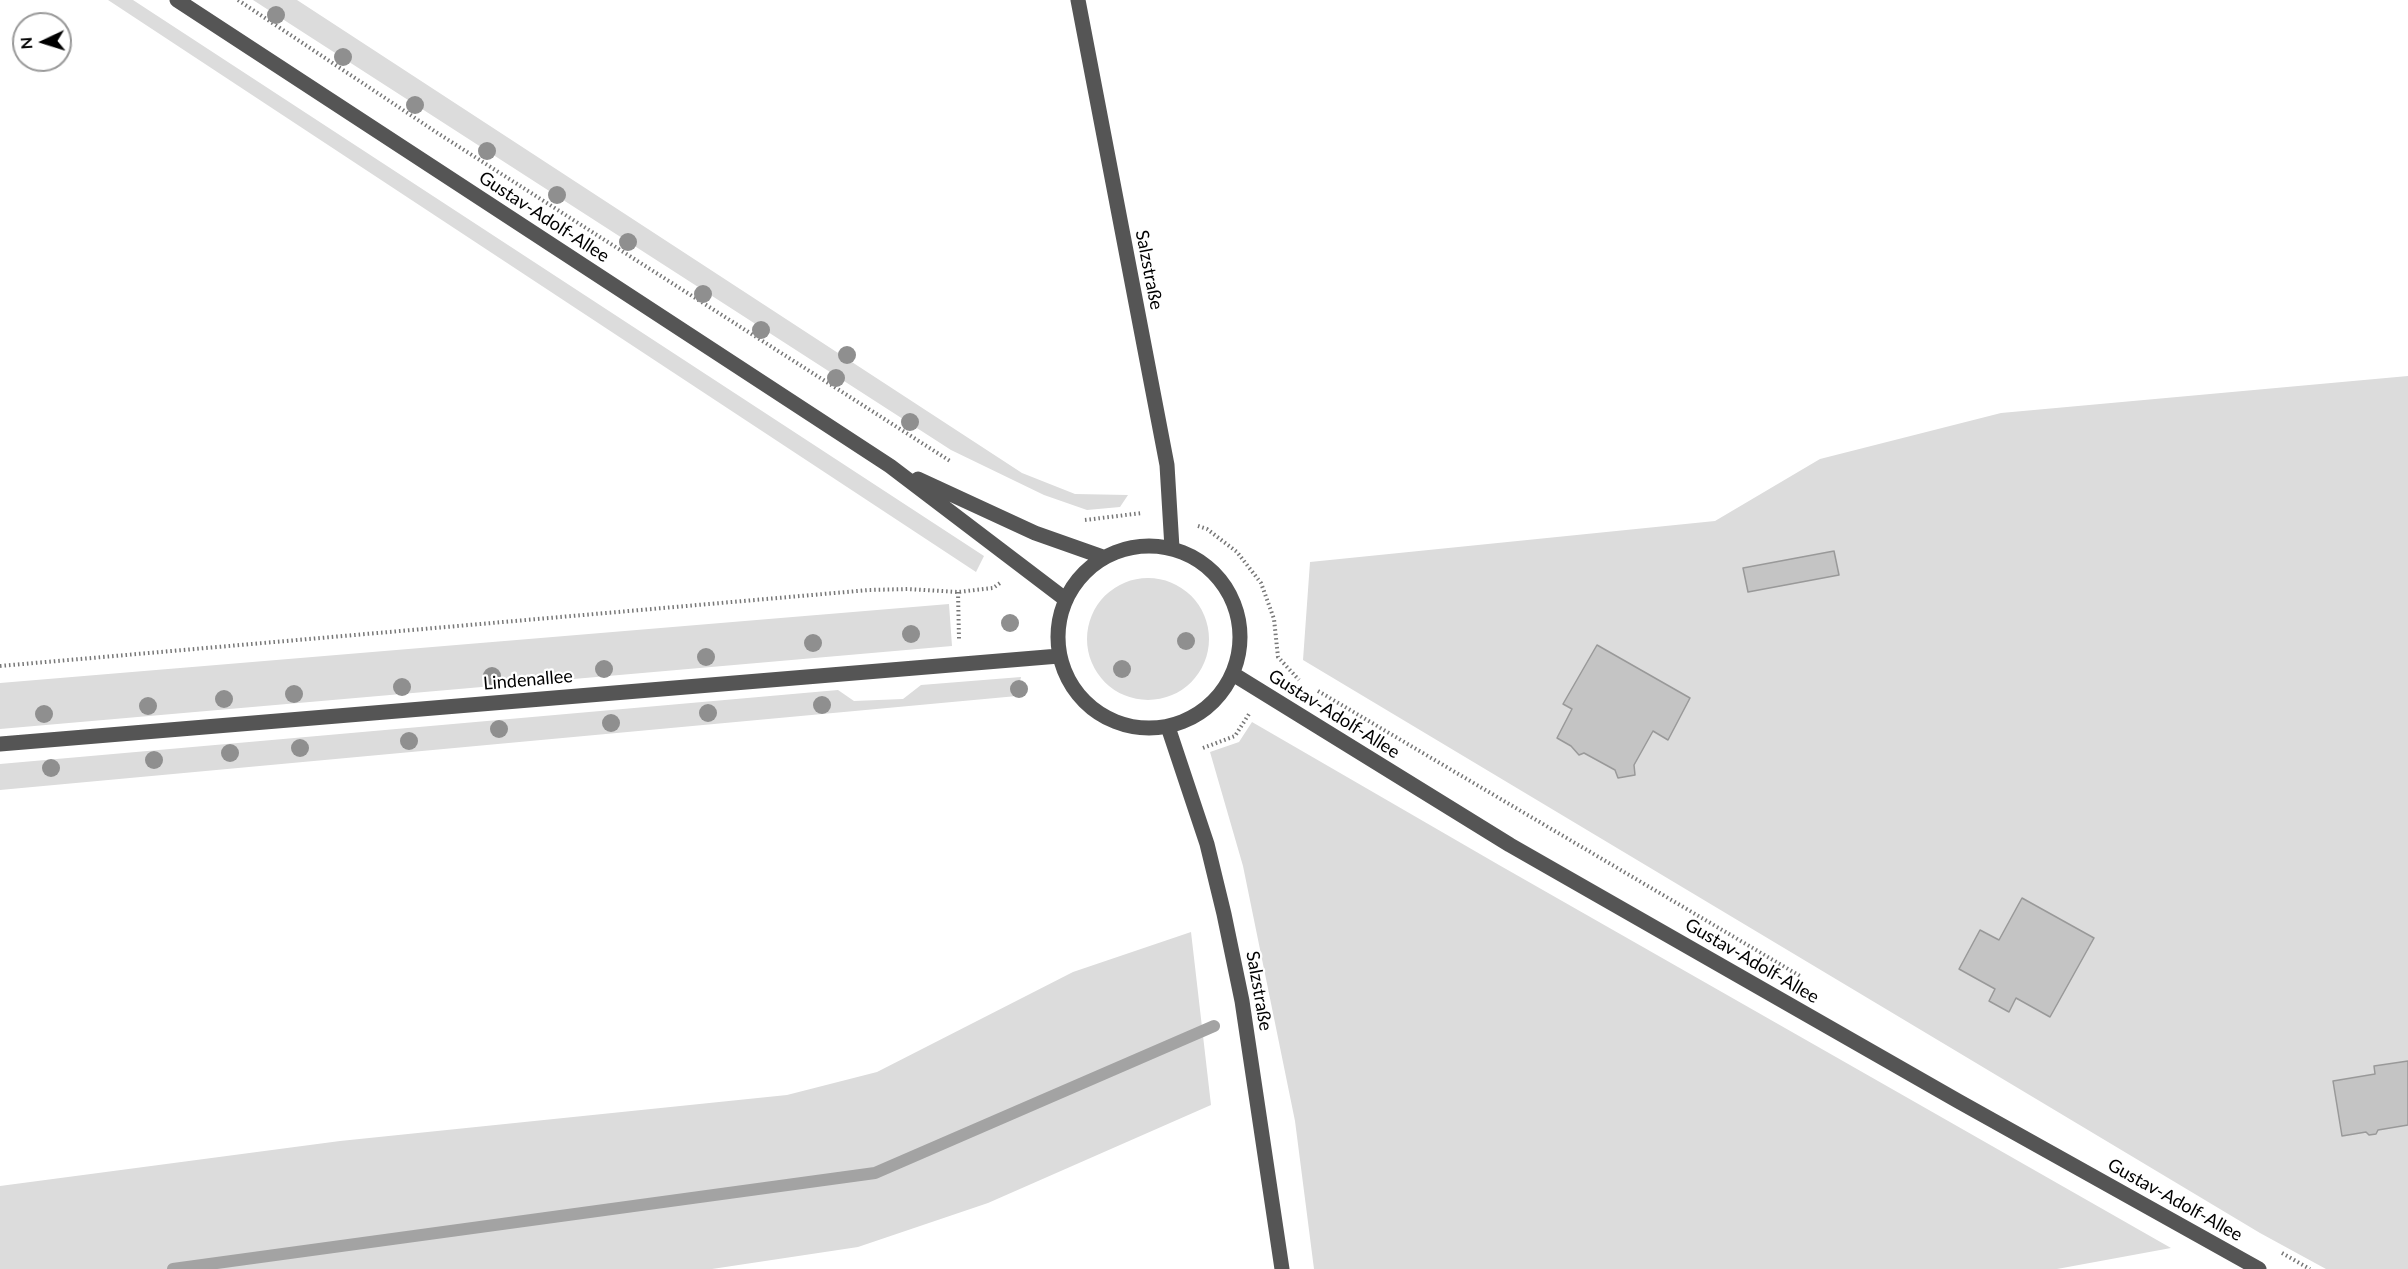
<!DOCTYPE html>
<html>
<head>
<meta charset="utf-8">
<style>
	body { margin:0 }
	#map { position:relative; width:2408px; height:1269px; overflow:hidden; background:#fff; font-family:Lato,sans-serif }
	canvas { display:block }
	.north { position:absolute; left:12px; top:12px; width:60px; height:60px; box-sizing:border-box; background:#fff; border:2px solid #999; border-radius:50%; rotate:266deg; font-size:16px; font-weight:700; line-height:24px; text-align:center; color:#000 }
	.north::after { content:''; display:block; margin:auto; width:21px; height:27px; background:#000; clip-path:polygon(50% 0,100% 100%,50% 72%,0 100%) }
</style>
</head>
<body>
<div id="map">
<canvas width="2408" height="1269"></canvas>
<div class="north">N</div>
</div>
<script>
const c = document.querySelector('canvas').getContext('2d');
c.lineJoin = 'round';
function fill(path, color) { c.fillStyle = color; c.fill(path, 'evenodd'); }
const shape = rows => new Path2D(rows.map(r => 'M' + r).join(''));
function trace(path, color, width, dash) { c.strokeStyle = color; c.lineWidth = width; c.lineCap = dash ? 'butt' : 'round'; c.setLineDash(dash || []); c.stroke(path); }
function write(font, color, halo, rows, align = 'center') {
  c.font = font + ' Lato,sans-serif'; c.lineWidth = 4.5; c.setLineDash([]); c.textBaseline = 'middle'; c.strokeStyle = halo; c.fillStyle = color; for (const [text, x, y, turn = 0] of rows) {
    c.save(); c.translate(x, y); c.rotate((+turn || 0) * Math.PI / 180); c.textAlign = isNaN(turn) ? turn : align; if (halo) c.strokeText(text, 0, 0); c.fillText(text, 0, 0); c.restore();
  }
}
fill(shape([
	[108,0,133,0,984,556,976,572],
	[253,0,297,0,1022,473,1075,494,1128,495,1120,507,1087,510,1044,495,951,450],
	[2408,376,2408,1269,2326,1269,2260,1233,1303,660,1310,562,1715,521,1820,459,2001,413],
	'1087 639a61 61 0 1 1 122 0a61 61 0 1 1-122 0Z',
	[949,604,952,646,0,729,0,683],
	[1021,677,1017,696,0,790,0,764,838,690,854,701,903,699,921,685],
	[1252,722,1499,865,2171,1248,2057,1269,1314,1269,1295,1121,1243,866,1210,752,1239,742],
	[1191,932,1211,1105,988,1203,858,1247,712,1269,0,1269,0,1186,340,1141,787,1095,877,1072,1073,972]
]), '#dcdcdc');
trace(shape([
	[173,1269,875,1173,1214,1026]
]), '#a3a3a3', 12);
const building = shape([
	[1834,551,1839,575,1748,592,1743,568,1834,551],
	[1597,645,1690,698,1668,740,1653,731,1634,765,1635,775,1618,778,1615,770,1584,753,1579,755,1571,746,1557,738,1572,709,1563,704,1597,645],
	[2022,898,2094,938,2050,1017,2016,998,2009,1012,1989,1001,1995,989,1959,969,1980,930,1999,940,2022,898],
	[2408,1061,2408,1125,2378,1130,2376,1134,2369,1135,2366,1132,2342,1136,2333,1081,2375,1074,2374,1066,2408,1061]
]);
fill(building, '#c4c4c4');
trace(building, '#999', 1.5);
trace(shape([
	[238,0,439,134,950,461],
	[1085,520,1142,513],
	[1198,526,1207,529,1237,552,1261,583,1274,619,1278,657,1299,680],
	[958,592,959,639],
	[0,666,869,590,908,589,958,592,993,588,1000,583],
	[1318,691,1800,976],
	[1203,748,1235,736,1249,714],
	[2282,1253,2310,1269]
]), '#777', 4, [1.5, 3]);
trace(shape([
	[177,0,890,466,1065,599],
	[1078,0,1167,465,1172,548],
	[918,479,1035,533,1103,557],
	'1058 637a91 91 0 1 1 182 0a91 91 0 1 1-182 0Z',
	[1233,674,1510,845,1958,1101,2259,1269],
	[1168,727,1207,844,1224,914,1242,1001,1282,1269],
	[0,744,1059,656]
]), '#555', 15);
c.fillStyle = '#8f8f8f';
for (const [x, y] of [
	[276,15],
	[343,57],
	[415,105],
	[487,151],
	[557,195],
	[628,242],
	[703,294],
	[761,330],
	[847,355],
	[836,378],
	[910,422],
	[1010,623],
	[911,634],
	[1186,641],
	[813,643],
	[706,657],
	[604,669],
	[1122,669],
	[492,676],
	[402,687],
	[1019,689],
	[294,694],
	[224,699],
	[822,705],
	[148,706],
	[708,713],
	[44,714],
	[611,723],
	[499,729],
	[409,741],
	[300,748],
	[230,753],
	[154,760],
	[51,768]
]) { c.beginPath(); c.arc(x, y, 9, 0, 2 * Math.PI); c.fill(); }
write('18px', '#000', '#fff', [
	["Gustav-Adolf-Allee",544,217,33],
	["Salzstraße",1149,270,79],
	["Lindenallee",528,680,-5],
	["Gustav-Adolf-Allee",1334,714,32],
	["Gustav-Adolf-Allee",1752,961,30],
	["Salzstraße",1259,991,80],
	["Gustav-Adolf-Allee",2175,1200,29]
]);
</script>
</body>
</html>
